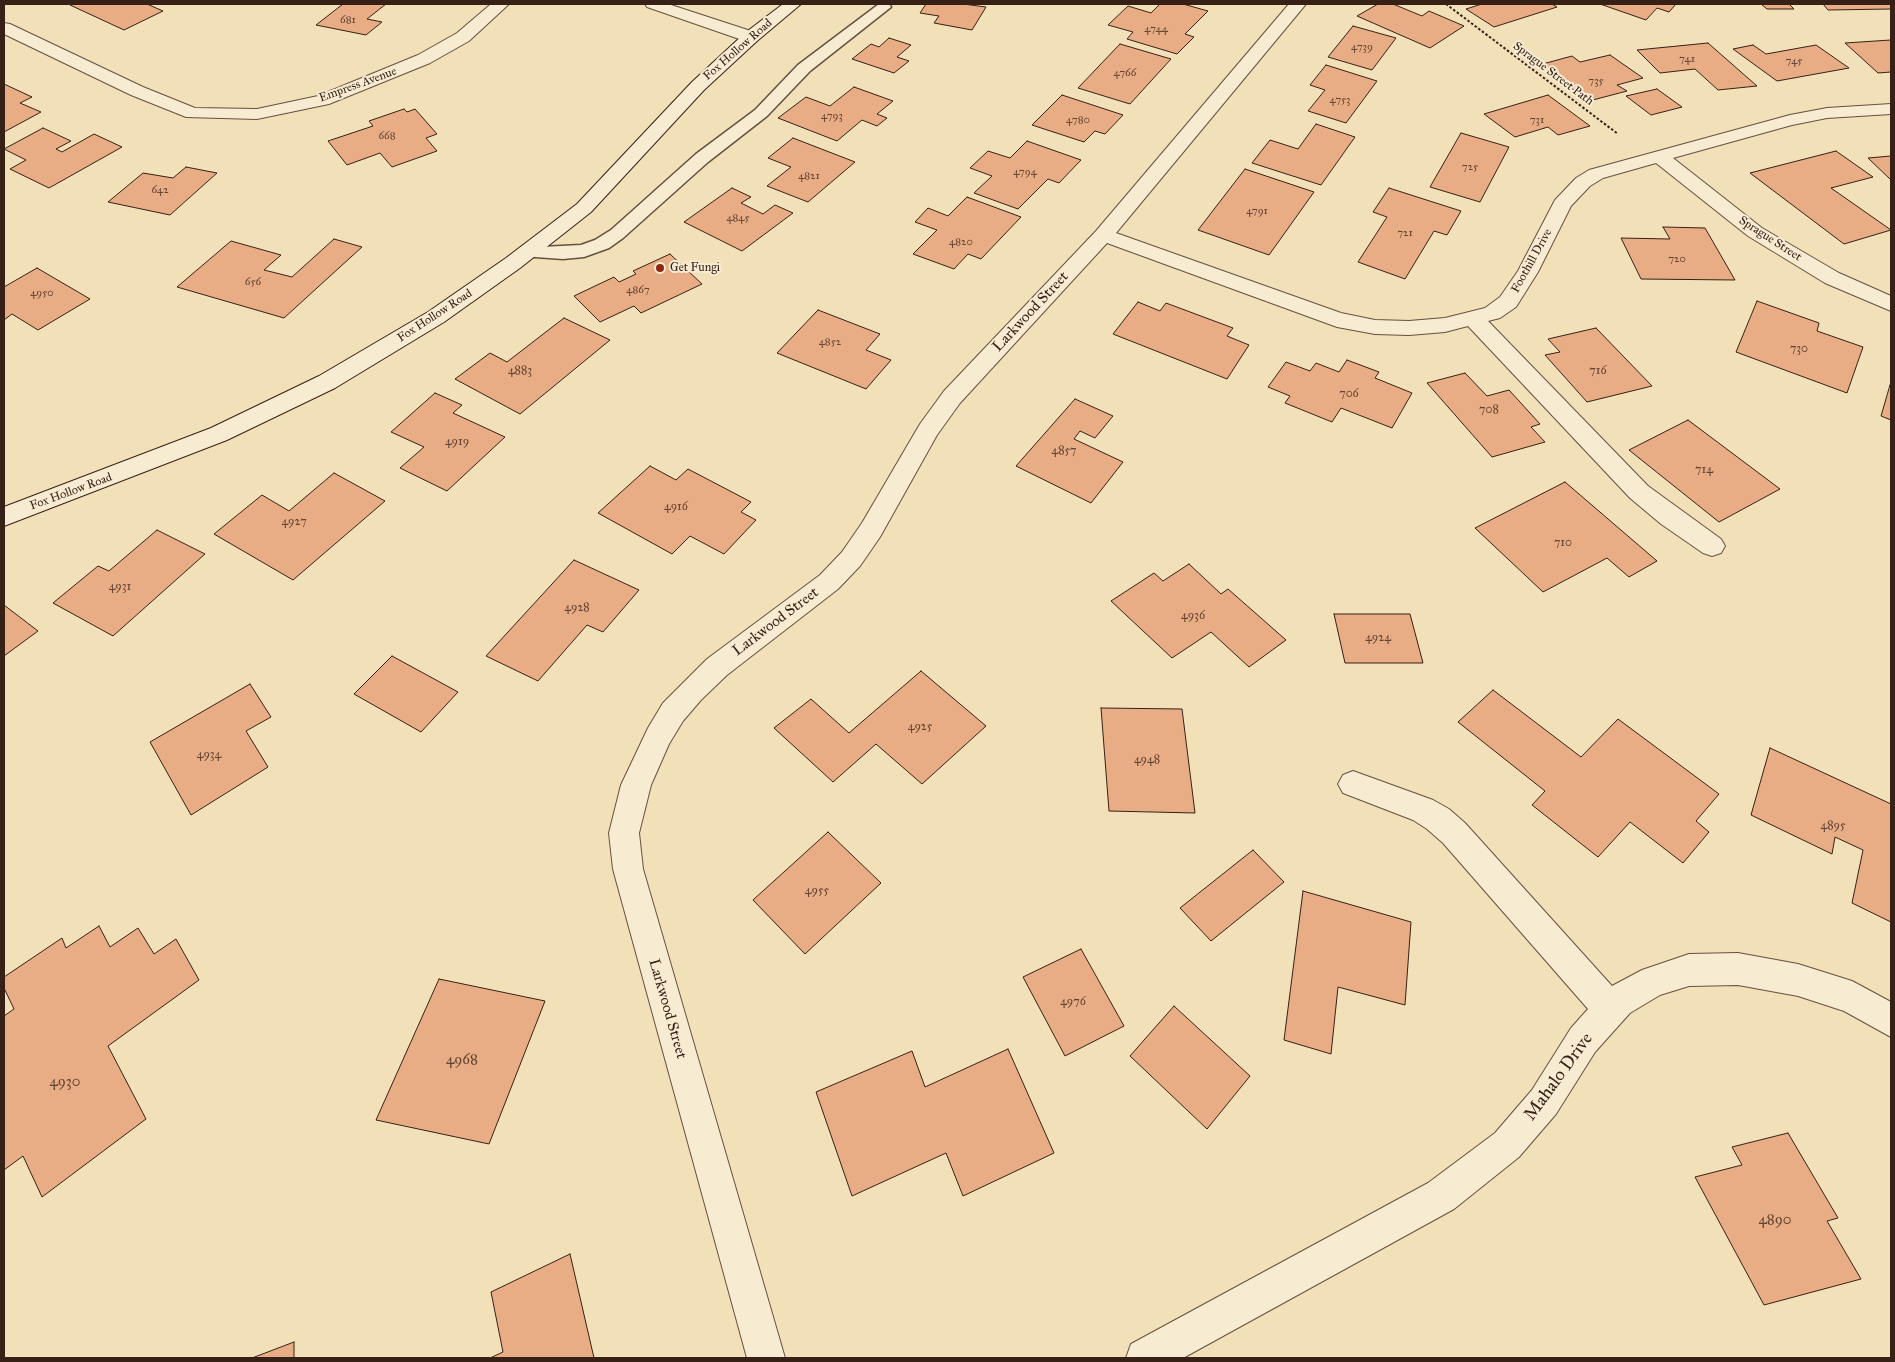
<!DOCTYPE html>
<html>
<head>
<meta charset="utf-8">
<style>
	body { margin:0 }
	#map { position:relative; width:1895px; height:1362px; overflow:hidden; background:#f2e0b9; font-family:"IM FELL Great Primer",serif }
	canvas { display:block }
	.frame { position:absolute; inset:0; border:5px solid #372016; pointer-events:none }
</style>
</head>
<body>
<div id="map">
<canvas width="1895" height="1362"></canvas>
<div class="frame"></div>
</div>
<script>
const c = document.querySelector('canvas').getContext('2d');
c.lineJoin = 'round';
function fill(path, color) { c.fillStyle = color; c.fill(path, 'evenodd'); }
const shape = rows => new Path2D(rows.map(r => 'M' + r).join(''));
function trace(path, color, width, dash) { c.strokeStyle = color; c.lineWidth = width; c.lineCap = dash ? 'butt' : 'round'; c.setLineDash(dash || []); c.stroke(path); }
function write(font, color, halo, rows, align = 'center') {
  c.font = font + ' "IM FELL Great Primer",serif'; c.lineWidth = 4; c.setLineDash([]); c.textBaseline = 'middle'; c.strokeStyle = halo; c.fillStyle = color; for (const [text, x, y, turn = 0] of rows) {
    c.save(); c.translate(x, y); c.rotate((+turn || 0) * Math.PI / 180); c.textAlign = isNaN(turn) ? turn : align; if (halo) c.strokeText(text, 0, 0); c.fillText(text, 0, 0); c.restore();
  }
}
const building = shape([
	[73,4,147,4,163,11,124,30,70,5,73,4],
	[343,4,386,4,367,19,382,22,366,35,316,25,343,4],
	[926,4,963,4,986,7,972,30,934,23,939,16,920,13,926,4],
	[1160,4,1183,4,1208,11,1185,34,1194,37,1177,54,1127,39,1133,32,1108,25,1128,6,1151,13,1160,4],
	[1378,4,1393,4,1422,16,1429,11,1464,26,1430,48,1357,16,1378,4],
	[1482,4,1552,4,1557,7,1494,27,1466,9,1482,4],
	[1600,4,1676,4,1669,12,1657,8,1646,20,1600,4],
	[1761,4,1789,4,1794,9,1767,9,1761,4],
	[1823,4,1891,4,1891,9,1828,10,1823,4],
	[1353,26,1396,38,1372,70,1328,57,1353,26],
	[889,38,911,45,897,57,909,61,894,73,852,59,871,44,879,47,889,38],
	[1891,40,1891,72,1878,73,1845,43,1891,40],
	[1708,43,1757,86,1718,90,1695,69,1660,73,1637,50,1708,43],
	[1120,44,1171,59,1130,104,1078,88,1120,44],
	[1753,45,1766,54,1816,45,1849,68,1777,81,1733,49,1753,45],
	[1610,55,1643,78,1617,85,1627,91,1589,101,1539,65,1572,56,1580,62,1610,55],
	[1326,65,1377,81,1346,123,1308,111,1325,90,1310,85,1326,65],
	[4,84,32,97,20,103,41,112,4,132,4,84],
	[854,87,893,101,877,114,887,118,877,126,862,120,837,141,778,118,806,97,830,106,854,87],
	[1657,89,1682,107,1651,115,1626,96,1657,89],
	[1062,95,1123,115,1105,134,1095,131,1084,142,1032,125,1062,95],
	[1548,95,1590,126,1558,135,1548,127,1515,137,1484,114,1548,95],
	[404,109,407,112,415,109,437,134,426,138,437,151,392,167,380,153,347,165,328,141,373,126,369,121,404,109],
	[1316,124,1355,137,1321,185,1252,163,1270,140,1298,149,1316,124],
	[43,128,71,141,56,149,62,152,94,134,122,147,49,188,10,169,26,160,4,149,43,128],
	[1461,133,1509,147,1480,202,1430,187,1461,133],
	[793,138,855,162,808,202,767,186,791,167,768,158,793,138],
	[1027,141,1081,160,1059,183,1048,179,1018,209,974,193,992,176,970,168,988,151,1010,158,1027,141],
	[1836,151,1873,177,1831,188,1891,230,1844,244,1750,173,1836,151],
	[1891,156,1891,180,1868,158,1891,156],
	[186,167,217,173,170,215,108,202,143,173,173,178,186,167],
	[1245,169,1314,192,1269,255,1198,230,1245,169],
	[732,188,751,197,741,203,763,214,775,205,793,213,742,251,684,222,732,188],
	[1389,188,1461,211,1447,235,1434,231,1405,279,1358,262,1387,217,1373,212,1389,188],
	[967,197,1021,217,981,259,968,254,954,269,913,254,937,230,915,222,928,208,948,216,967,197],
	[1663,227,1705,228,1735,280,1641,279,1621,238,1670,239,1663,227],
	[334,239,362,247,284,318,177,287,231,241,281,255,264,270,292,277,334,239],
	[670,254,702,284,641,313,634,306,600,322,574,296,614,277,619,282,636,274,633,271,670,254],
	[37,268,90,299,38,330,12,314,4,320,4,287,37,268],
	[1757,301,1819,323,1817,331,1863,347,1847,393,1736,352,1757,301],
	[1138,302,1160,311,1166,303,1233,328,1227,336,1249,345,1227,379,1113,334,1138,302],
	[818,310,880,334,866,350,891,360,866,389,777,353,818,310],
	[564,318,610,340,520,414,455,379,490,353,507,362,564,318],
	[1596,328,1652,386,1587,402,1545,355,1560,352,1548,339,1596,328],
	[1347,360,1379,372,1375,378,1412,393,1392,428,1341,408,1332,422,1285,403,1290,396,1268,387,1286,362,1310,371,1316,363,1339,372,1347,360],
	[1465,373,1487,396,1509,390,1540,424,1531,427,1545,442,1492,457,1427,383,1465,373],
	[1890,385,1891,385,1891,420,1881,416,1890,385],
	[435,393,462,405,453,413,505,437,447,491,400,468,424,447,391,432,435,393],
	[1075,399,1113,416,1095,438,1080,431,1074,439,1123,462,1091,503,1016,466,1075,399],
	[1688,420,1780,489,1719,522,1629,450,1688,420],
	[650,466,676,480,688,469,751,502,741,512,756,520,724,554,690,536,672,554,598,513,650,466],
	[334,473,385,501,293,580,214,534,262,495,289,511,334,473],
	[1565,482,1657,561,1629,577,1607,558,1543,592,1475,528,1565,482],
	[157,530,205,554,113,636,53,603,98,566,109,571,157,530],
	[574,560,639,590,603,632,587,625,538,681,486,656,574,560],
	[1189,564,1221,594,1228,589,1286,640,1249,667,1211,632,1172,658,1111,601,1154,573,1163,581,1189,564],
	[4,605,38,631,4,656,4,605],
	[1334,614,1410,614,1423,663,1345,663,1334,614],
	[392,656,458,692,421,732,354,694,392,656],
	[921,671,986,726,922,784,876,744,833,782,774,728,811,699,849,733,921,671],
	[250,684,271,717,246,731,268,767,191,815,150,742,250,684],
	[1493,690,1581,757,1618,719,1719,794,1696,821,1709,832,1683,863,1630,822,1598,857,1532,805,1545,791,1458,722,1493,690],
	[1101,708,1182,709,1195,813,1109,811,1101,708],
	[1770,748,1891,804,1891,922,1852,903,1863,850,1835,837,1832,854,1751,815,1770,748],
	[828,832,881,883,805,954,753,900,828,832],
	[1253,850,1284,882,1211,941,1180,908,1253,850],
	[1303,891,1411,922,1405,1005,1338,987,1331,1054,1284,1040,1303,891],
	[99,926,110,947,138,928,154,954,176,939,199,980,108,1046,146,1119,42,1197,23,1156,4,1170,4,1016,14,1009,4,988,4,977,62,938,66,948,99,926],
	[1081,949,1124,1026,1065,1056,1023,977,1081,949],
	[439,979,545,1001,489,1144,376,1120,439,979],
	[1174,1006,1250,1076,1207,1129,1130,1056,1174,1006],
	[1008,1049,1054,1153,963,1196,946,1153,852,1196,816,1092,912,1051,925,1087,1008,1049],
	[1788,1133,1838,1218,1827,1221,1861,1279,1764,1305,1695,1177,1742,1165,1732,1147,1788,1133],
	[570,1254,594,1358,490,1358,503,1352,491,1292,570,1254],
	[294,1342,294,1358,252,1358,294,1342]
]);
fill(building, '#e8ad85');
trace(building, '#372016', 1);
const service = shape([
	[879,4,889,4,891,7,810,71,767,116,708,162,623,238,609,248,584,257,563,259,521,256,519,252,521,248,581,245,595,240,611,230,696,154,755,110,798,65,879,4]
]);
const minor = shape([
	[491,4,509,4,469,41,430,63,329,104,257,119,186,117,131,95,4,34,4,23,10,24,143,87,195,108,257,109,318,96,418,55,457,33,491,4],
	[645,4,668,4,757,33,759,37,757,41,745,41,647,7,645,4],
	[1289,4,1306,4,1116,233,1341,313,1375,320,1409,321,1445,318,1485,308,1500,297,1518,271,1555,200,1576,178,1589,170,1790,115,1827,108,1891,104,1891,114,1827,118,1792,125,1673,158,1762,228,1839,273,1891,296,1891,311,1825,283,1748,236,1656,163,1603,178,1590,186,1571,206,1538,272,1516,307,1500,318,1488,321,1648,486,1721,539,1725,546,1721,553,1712,556,1703,553,1661,524,1630,498,1468,326,1445,332,1409,335,1375,334,1337,327,1107,243,960,403,937,435,880,537,860,566,838,589,727,675,701,700,683,721,669,744,651,785,639,833,643,869,785,1358,747,1358,613,869,609,833,621,785,648,728,663,703,707,659,820,575,842,552,862,523,920,424,944,391,1096,231,1289,4],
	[1353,771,1433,800,1449,809,1465,823,1612,986,1642,970,1689,954,1738,953,1798,964,1852,981,1891,1002,1891,1037,1844,1011,1798,996,1738,985,1689,986,1660,995,1630,1013,1595,1052,1556,1114,1519,1157,1454,1209,1183,1358,1126,1358,1131,1344,1428,1183,1495,1133,1532,1090,1571,1028,1588,1009,1443,843,1427,829,1413,820,1343,793,1338,784,1343,775,1353,771]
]);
const secondary = shape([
	[783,4,801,4,757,41,704,90,591,212,520,268,444,322,335,388,227,440,4,526,4,507,211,428,319,376,428,312,506,258,577,204,692,82,745,33,783,4]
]);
trace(service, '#66503f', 3);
trace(minor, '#66503f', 2);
trace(secondary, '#372016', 2);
trace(shape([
	[1446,4,1618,134]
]), '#372016', 2, [2.5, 2]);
fill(service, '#f7ebd2');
fill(minor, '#f7ebd2');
fill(secondary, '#f7ebd2');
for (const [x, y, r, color] of [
	[660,268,5,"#8f2418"]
]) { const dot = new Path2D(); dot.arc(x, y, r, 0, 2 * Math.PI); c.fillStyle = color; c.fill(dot); trace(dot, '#f7ebd2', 2); }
write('11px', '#634332', null, [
	["681",348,20],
	["4744",1156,29],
	["4739",1362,47],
	["741",1687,59],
	["745",1794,61],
	["4766",1125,73],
	["735",1596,81],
	["4753",1340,100],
	["4793",832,116],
	["4780",1078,120],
	["731",1537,120],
	["668",387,136],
	["725",1470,167],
	["4794",1025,172],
	["4821",809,176],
	["642",160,190],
	["4791",1257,211],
	["4845",738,218],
	["721",1405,233],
	["4820",961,242],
	["720",1677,259],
	["656",253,282],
	["4867",638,290],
	["4950",42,293],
	["4852",830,342]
]);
write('12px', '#372016', '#f7ebd2', [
	["Fox Hollow Road",738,50,-41],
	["Sprague Street Path",1553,74,37],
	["Empress Avenue",358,85,-20],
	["Sprague Street",1770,239,33],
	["Foothill Drive",1532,261,-61],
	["Fox Hollow Road",435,316,-33],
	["Fox Hollow Road",71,492,-20]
]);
write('12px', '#372016', '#f7ebd2', [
	["Get Fungi",670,268]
], 'left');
write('12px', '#634332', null, [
	["730",1799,349],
	["4883",520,371],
	["716",1598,371],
	["706",1349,394],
	["708",1489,410],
	["4919",457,442],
	["4857",1064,451],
	["714",1704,470],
	["4916",676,507],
	["4927",294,522],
	["710",1563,543],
	["4931",120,587],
	["4928",577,608],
	["4936",1193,616],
	["4924",1378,638],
	["4925",920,727],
	["4934",209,755],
	["4948",1147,760],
	["4895",1833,826],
	["4955",817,891],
	["4976",1073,1002]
]);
write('15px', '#372016', '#f7ebd2', [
	["Larkwood Street",1031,312,-47],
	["Larkwood Street",776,622,-37],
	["Larkwood Street",667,1009,74]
]);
write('15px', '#634332', null, [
	["4968",462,1060],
	["4930",65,1082],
	["4890",1775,1220]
]);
write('18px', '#372016', '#f7ebd2', [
	["Mahalo Drive",1559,1077,-54]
]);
</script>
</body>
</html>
